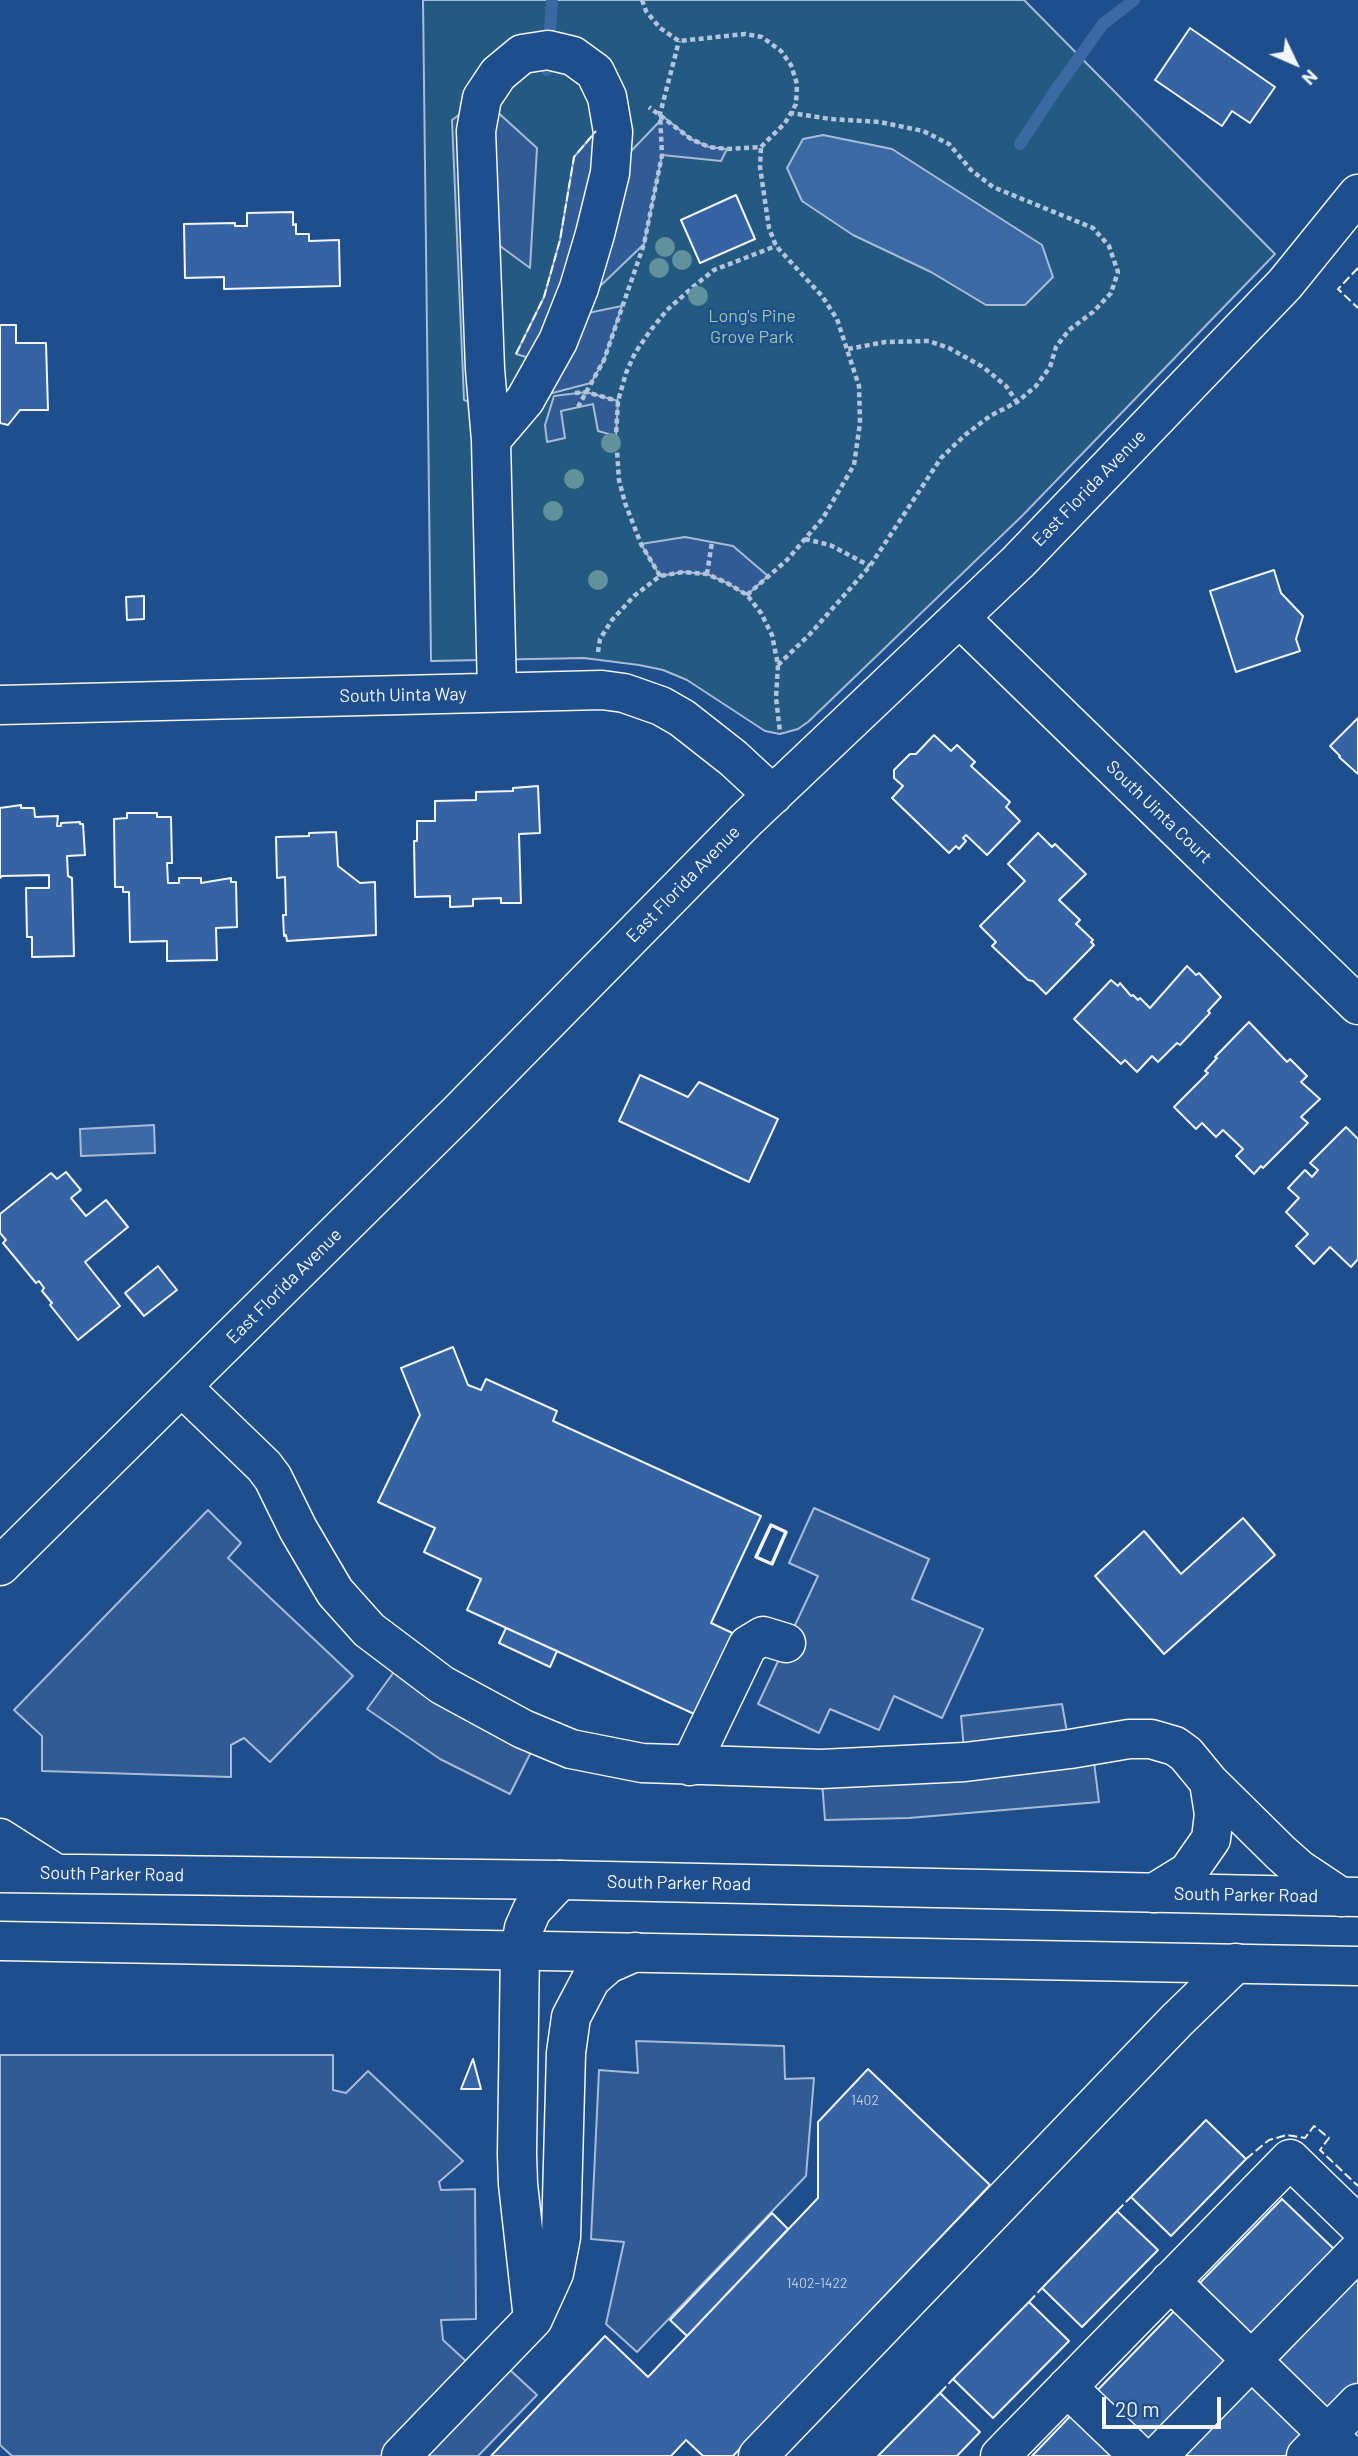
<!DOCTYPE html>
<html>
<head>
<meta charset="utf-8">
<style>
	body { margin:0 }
	#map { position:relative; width:1358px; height:2456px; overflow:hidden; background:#1f4e8c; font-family:Barlow,sans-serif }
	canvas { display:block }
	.north { position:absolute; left:1260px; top:28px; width:70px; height:70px; -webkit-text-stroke:5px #1f4e8c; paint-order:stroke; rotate:134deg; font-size:19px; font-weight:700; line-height:28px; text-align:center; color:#f2f6ff }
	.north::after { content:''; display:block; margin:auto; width:24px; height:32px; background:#f2f6ff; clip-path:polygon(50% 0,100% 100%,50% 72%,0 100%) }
	.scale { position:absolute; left:1102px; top:2397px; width:119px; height:32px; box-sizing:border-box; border:4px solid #f2f6ff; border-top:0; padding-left:9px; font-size:21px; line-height:24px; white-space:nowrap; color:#f2f6ff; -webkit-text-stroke:5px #1f4e8c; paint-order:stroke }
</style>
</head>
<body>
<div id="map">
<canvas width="1358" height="2456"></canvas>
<div class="north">N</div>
<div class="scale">20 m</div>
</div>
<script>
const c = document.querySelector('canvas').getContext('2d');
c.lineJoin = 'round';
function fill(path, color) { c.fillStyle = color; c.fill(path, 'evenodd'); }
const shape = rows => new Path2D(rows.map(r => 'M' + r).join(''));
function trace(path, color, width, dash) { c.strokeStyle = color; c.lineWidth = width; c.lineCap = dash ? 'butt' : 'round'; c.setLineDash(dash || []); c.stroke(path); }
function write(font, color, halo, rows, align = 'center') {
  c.font = font + ' Barlow,sans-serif'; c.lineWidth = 5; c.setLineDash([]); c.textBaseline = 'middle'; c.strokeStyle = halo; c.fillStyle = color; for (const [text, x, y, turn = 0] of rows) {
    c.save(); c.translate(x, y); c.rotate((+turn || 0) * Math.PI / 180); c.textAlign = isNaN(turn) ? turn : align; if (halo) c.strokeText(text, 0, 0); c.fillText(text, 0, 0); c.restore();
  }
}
const green = shape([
	[423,0,1024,0,1275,254,1023,515,808,722,798,729,780,734,765,731,687,680,663,670,639,665,584,658,431,661,423,0]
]);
fill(green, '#245a82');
trace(green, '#a8bbd7', 2);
const parking = shape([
	[482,98,537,148,530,268,481,232,489,409,464,400,452,120,482,98],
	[660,114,691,139,709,147,727,149,721,161,662,155,644,244,568,317,622,306,604,360,591,383,525,400,546,363,516,354,544,297,560,240,574,157,597,130,610,173,660,121,660,114],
	[586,392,618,401,616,436,598,431,593,404,561,411,565,438,547,442,545,425,554,396,586,392],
	[685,537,733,546,768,576,747,595,727,583,707,574,683,572,660,576,641,544,685,537],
	[814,1508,929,1559,912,1599,983,1629,942,1718,894,1696,879,1730,830,1709,819,1733,758,1704,818,1576,789,1563,814,1508],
	[208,1510,241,1543,228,1558,353,1676,270,1762,244,1738,231,1745,231,1777,42,1771,42,1736,14,1710,208,1510],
	[404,1658,539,1736,510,1794,440,1759,367,1709,404,1658],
	[1062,1704,1070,1749,1092,1746,1099,1802,909,1818,825,1820,821,1769,965,1761,961,1716,1062,1704],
	[636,2041,784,2046,785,2079,814,2078,806,2176,637,2352,606,2324,624,2242,591,2239,599,2070,638,2073,636,2041],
	[0,2055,333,2055,333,2090,346,2093,368,2071,463,2161,439,2182,441,2190,475,2189,476,2319,441,2320,443,2340,480,2374,496,2357,537,2395,478,2456,12,2456,0,2445,0,2055]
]);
fill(parking, '#305b95');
trace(parking, '#a8bbd7', 2);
const water = shape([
	[823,135,892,149,1042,245,1053,277,1025,305,986,305,931,272,853,235,802,201,787,168,803,139,823,135],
	[154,1125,155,1153,81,1156,80,1129,154,1125]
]);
fill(water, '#3b69a3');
trace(water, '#a8bbd7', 2);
trace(shape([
	[547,70,552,0],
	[1020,144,1057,88,1103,24,1134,0]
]), '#3b69a3', 12);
const building = shape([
	[1190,28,1275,87,1250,123,1232,111,1222,126,1155,80,1190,28],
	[736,195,755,239,700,263,681,220,736,195],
	[293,212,293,225,296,224,296,234,309,234,309,241,339,240,340,286,224,289,224,277,185,278,184,224,235,223,235,226,247,226,247,213,293,212],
	[0,325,16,325,16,343,46,343,48,410,20,410,8,425,0,423,0,325],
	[1274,570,1281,593,1303,616,1296,639,1300,651,1236,672,1210,591,1274,570],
	[144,596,144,619,127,620,126,597,144,596],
	[1358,718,1358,774,1339,757,1340,756,1330,746,1358,718],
	[934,735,951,751,957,745,975,762,971,766,1010,802,1006,807,1020,821,987,855,966,835,963,838,966,841,959,849,956,846,949,853,892,798,903,786,894,778,894,770,910,754,916,754,934,735],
	[538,786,540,833,519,834,521,903,501,903,501,898,473,899,473,906,450,907,450,896,415,897,414,841,417,841,417,821,435,821,435,801,476,800,476,792,513,791,513,788,538,786],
	[21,805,21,808,34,808,35,817,58,816,57,826,61,826,61,823,80,822,80,824,83,824,85,855,67,856,68,876,72,878,74,956,32,957,32,937,27,937,26,888,49,888,49,875,2,876,0,878,0,808,21,805],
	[127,813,157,813,157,817,171,817,172,863,167,863,168,883,179,883,179,878,201,878,201,883,231,878,231,882,236,882,237,927,216,928,217,960,167,961,167,941,130,942,129,892,123,892,123,887,115,887,114,819,127,818,127,813],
	[336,832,338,866,360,883,375,882,376,935,287,941,286,935,284,936,283,915,286,915,285,877,277,878,276,837,309,836,309,833,336,832],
	[1038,833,1052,847,1055,844,1086,874,1059,900,1080,920,1076,924,1093,940,1091,942,1094,945,1046,994,1033,981,1028,980,992,946,996,942,980,926,1025,881,1008,864,1038,833],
	[1187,966,1196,975,1199,973,1221,997,1208,1011,1210,1013,1180,1045,1177,1043,1158,1062,1152,1056,1137,1072,1125,1060,1121,1064,1074,1019,1111,980,1118,986,1120,983,1131,996,1133,995,1138,1000,1140,998,1150,1008,1187,966],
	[1249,1022,1287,1062,1290,1059,1307,1076,1301,1082,1320,1099,1301,1117,1308,1123,1263,1168,1261,1166,1254,1174,1236,1156,1243,1149,1223,1130,1216,1137,1202,1123,1196,1129,1174,1107,1208,1073,1205,1071,1217,1058,1215,1057,1249,1022],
	[640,1075,688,1097,699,1082,778,1119,749,1182,619,1121,640,1075],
	[1346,1127,1358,1139,1358,1259,1351,1267,1330,1247,1314,1264,1296,1246,1308,1234,1286,1212,1299,1198,1288,1188,1305,1170,1312,1177,1318,1170,1310,1163,1346,1127],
	[66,1172,81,1190,71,1198,86,1216,106,1200,128,1227,85,1262,120,1306,78,1340,50,1305,52,1303,42,1291,44,1288,39,1281,36,1283,3,1243,6,1240,0,1233,0,1214,51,1173,57,1179,66,1172],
	[158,1266,177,1290,144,1316,125,1293,158,1266],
	[453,1347,468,1385,481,1390,486,1379,557,1411,553,1421,761,1516,711,1623,741,1637,703,1718,467,1610,481,1579,424,1552,435,1528,378,1502,420,1415,401,1368,453,1347],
	[1243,1518,1275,1555,1164,1654,1095,1576,1144,1531,1181,1574,1243,1518],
	[506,1628,557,1651,550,1667,499,1643,506,1628],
	[473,2059,481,2089,461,2089,473,2059],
	[868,2069,990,2185,733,2456,703,2456,686,2440,671,2456,491,2456,605,2336,648,2377,818,2198,818,2122,868,2069],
	[1206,2120,1246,2159,1171,2236,1131,2197,1206,2120],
	[1282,2199,1335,2250,1245,2344,1191,2292,1282,2199],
	[1117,2211,1158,2250,1082,2327,1042,2288,1117,2211],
	[772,2213,788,2229,687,2336,670,2320,772,2213],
	[1358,2278,1358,2384,1323,2420,1271,2368,1358,2278],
	[1029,2302,1069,2341,993,2418,953,2379,1029,2302],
	[1180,2305,1233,2356,1143,2450,1090,2398,1180,2305],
	[1258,2379,1311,2430,1286,2456,1183,2456,1258,2379],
	[940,2393,980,2432,957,2456,878,2456,940,2393],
	[1078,2408,1128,2456,1032,2456,1078,2408]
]);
fill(building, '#3563a3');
trace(building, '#f2f6ff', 2);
const minor = shape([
	[491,440,525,400,558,341,579,288,595,234,610,173,613,132,607,97,595,72,573,56,548,50,522,54,498,74,482,98,476,131,485,369,491,440,497,692],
	[960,618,1358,1005],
	[0,705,602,690,624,693,661,706,682,718,733,758,773,795],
	[182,1387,264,1466,273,1478,298,1529,335,1592,369,1630,442,1685,523,1729,571,1749,642,1763,821,1769,965,1762,1070,1749,1129,1739,1151,1739,1175,1746,1186,1754,1209,1782,1281,1853,1299,1869,1341,1897],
	[0,1566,459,1112,746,820,1018,562,1285,284,1358,194],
	[690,1766,748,1645,763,1636,786,1643],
	[1154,1893,1188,1872,1211,1839,1214,1814,1209,1782],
	[1170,2281,1350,2456],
	[533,2319,518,2184,517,2154,520,1950,524,1928,532,1910,560,1880],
	[1067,2387,1139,2456],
	[401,2456,533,2319,554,2273,561,2237,566,2053,571,2017,591,1979,608,1964,635,1952],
	[758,2456,1177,2020,1236,1963],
	[1000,2456,1290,2159,1358,2225],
	[1158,2456,1358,2251],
	[1306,2456,1358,2403]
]);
const major = shape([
	[0,1838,55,1873],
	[0,1873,560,1880,1358,1897],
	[0,1941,1358,1966]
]);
trace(minor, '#f2f6ff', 41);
trace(major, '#f2f6ff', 41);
trace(shape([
	[642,0,646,11,660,28,679,41,745,34,762,37,781,51,791,65,797,84,796,104,791,113,785,123,761,147,727,149,709,147,691,139,649,107],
	[848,349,885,342,929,341,949,348,983,367,1006,386,1017,402],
	[575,393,586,392,618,401],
	[578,407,604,360,644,244,662,155,660,114,679,41],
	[805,539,830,545,870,566],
	[707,574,712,542],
	[660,576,641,544,625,503,619,480,616,436,618,401,626,373,635,353,650,331,667,310,693,287,714,270,776,246],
	[747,595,787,560,823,518,854,465,860,423,859,386,837,319,822,296,776,246,769,228,760,167,761,147],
	[598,652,600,639,612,620,634,596,660,576,683,572,707,574,727,583,747,595,761,613,772,635,778,665,776,698,780,732],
	[778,665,810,634,870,566,941,458,965,435,990,416,1017,402,1036,386,1050,367,1056,347,1069,330,1093,312,1111,293,1118,272,1109,246,1093,228,993,187,971,170,949,144,923,131,880,122,830,119,791,113]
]), '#b3c4dc', 4.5, [5, 3.5]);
trace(minor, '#1f4e8c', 38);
trace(major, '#1f4e8c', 38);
trace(shape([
	[1358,268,1338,289,1358,308],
	[516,354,544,297,560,240,574,157,596,131],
	[1246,2159,1269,2140,1287,2135,1305,2138,1314,2126,1329,2138,1320,2150,1358,2186],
	[1117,2211,1131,2197],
	[1029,2302,1042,2288],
	[940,2393,953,2379]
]), '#f2f6ff', 2, [9, 3.5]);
trace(shape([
	[771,1525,786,1532,772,1564,756,1557,771,1525]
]), '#f2f6ff', 3.5);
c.fillStyle = '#61919a';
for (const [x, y] of [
	[665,247],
	[682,260],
	[659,268],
	[698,296],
	[611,443],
	[574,479],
	[553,511],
	[598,580]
]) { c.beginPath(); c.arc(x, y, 10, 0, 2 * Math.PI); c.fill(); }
write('14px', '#c3d1e8', null, [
	["1402",865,2100],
	["1402-1422",817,2283]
]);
write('18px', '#97c8a6', '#1f4e8c', [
	["Long's Pine",752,316],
	["Grove Park",752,337]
]);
write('18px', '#f2f6ff', '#1f4e8c', [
	["East Florida Avenue",1089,488,-46],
	["South Uinta Way",403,695,-1],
	["South Uinta Court",1159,812,44],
	["East Florida Avenue",683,884,-46],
	["East Florida Avenue",284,1286,-45],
	["South Parker Road",112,1874,1],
	["South Parker Road",679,1883,1],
	["South Parker Road",1246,1895,1]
]);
</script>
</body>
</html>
